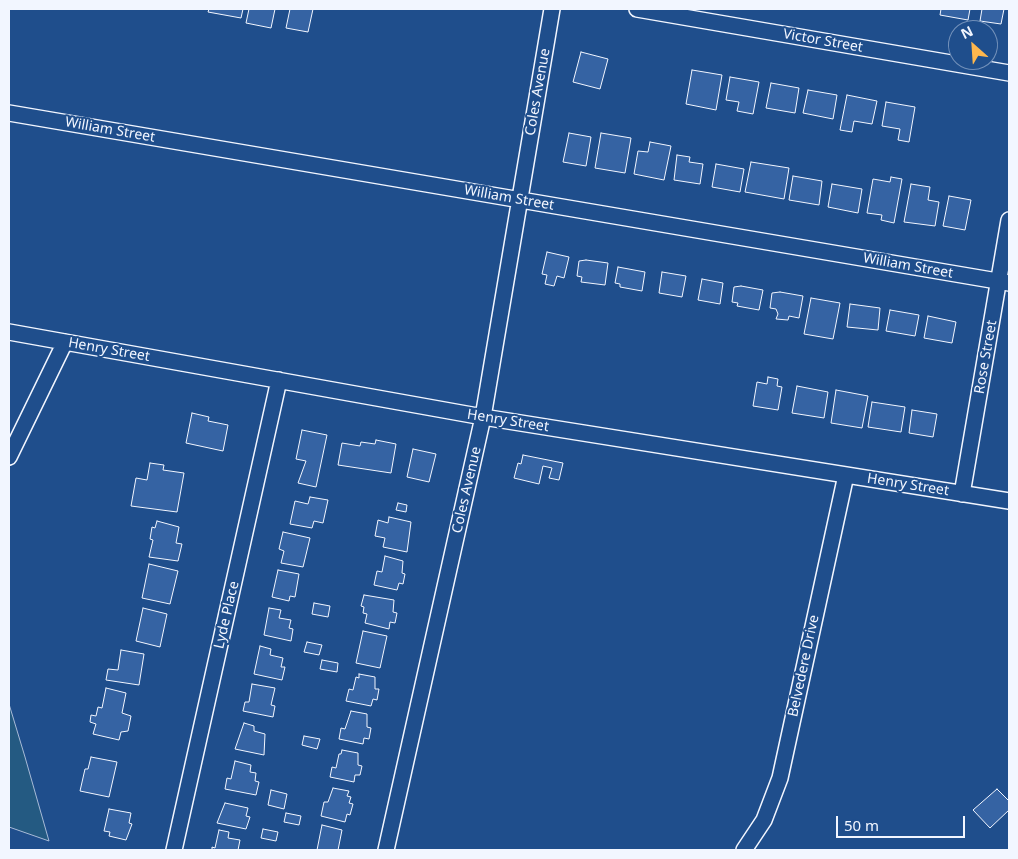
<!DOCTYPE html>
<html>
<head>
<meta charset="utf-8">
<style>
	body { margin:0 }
	#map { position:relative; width:1018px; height:859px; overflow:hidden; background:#1f4e8c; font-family:"Noto Sans",sans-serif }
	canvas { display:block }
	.frame { position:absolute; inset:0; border:10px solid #f2f6ff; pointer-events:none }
	.north { position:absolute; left:948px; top:20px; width:50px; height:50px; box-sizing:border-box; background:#1f4e8c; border:1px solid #7391ba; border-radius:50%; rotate:334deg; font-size:14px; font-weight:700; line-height:20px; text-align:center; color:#f2f6ff }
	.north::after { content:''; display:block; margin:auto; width:18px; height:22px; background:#ffb74d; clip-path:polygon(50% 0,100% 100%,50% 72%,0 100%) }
	.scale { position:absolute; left:836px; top:816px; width:129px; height:22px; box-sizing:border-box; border:2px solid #f2f6ff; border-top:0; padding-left:6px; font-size:15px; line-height:18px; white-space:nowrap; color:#f2f6ff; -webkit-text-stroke:4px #1f4e8c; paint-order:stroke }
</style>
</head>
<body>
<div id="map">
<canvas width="1018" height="859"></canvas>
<div class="frame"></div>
<div class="north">N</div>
<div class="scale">50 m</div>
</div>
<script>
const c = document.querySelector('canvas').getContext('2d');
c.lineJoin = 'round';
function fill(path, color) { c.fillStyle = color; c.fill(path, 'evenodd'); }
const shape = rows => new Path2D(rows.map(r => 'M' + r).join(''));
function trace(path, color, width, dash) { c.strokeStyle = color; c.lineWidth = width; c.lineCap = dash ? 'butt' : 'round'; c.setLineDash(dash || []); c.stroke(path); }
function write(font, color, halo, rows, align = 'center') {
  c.font = font + ' "Noto Sans",sans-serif'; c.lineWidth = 4; c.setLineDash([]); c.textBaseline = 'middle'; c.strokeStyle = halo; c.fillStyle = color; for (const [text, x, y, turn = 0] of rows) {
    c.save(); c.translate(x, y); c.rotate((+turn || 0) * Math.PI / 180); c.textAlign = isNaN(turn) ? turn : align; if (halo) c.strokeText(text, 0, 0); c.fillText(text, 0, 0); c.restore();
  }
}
const green = shape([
	[9,704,25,757,49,841,9,827,9,704]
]);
fill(green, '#245a82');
trace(green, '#a8bbd7', 1);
const building = shape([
	[209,9,243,9,241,18,208,12,209,9],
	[249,9,275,9,271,28,246,23,249,9],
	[290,9,313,9,308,32,286,28,290,9],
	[941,9,970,9,968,20,940,15,941,9],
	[982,9,1004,9,1001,24,980,21,982,9],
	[581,52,608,59,600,89,573,82,581,52],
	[692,70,722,75,716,110,686,104,692,70],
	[730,77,759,82,753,114,737,111,739,102,726,100,730,77],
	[771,83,799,88,795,113,766,108,771,83],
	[808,90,837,95,833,119,803,113,808,90],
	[847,95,877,101,872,124,854,121,852,132,840,130,847,95],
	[886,102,915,107,909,142,898,140,900,129,882,126,886,102],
	[569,133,591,137,586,166,563,162,569,133],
	[601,133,631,138,625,173,595,168,601,133],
	[650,142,671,146,664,180,634,174,638,151,648,152,650,142],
	[677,155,690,157,689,162,703,164,700,184,674,180,677,155],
	[751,162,789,168,784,199,745,192,751,162],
	[716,164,744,169,740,192,712,187,716,164],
	[793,176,822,181,819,205,789,200,793,176],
	[891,177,902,179,894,223,881,220,882,215,867,213,873,179,890,182,891,177],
	[832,184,862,189,858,213,828,207,832,184],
	[911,184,930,187,928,200,939,202,935,226,904,222,911,184],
	[949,196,971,200,965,230,943,226,949,196],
	[547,252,569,257,564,278,557,276,554,286,545,284,547,275,542,274,547,252],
	[586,260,608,263,605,285,581,282,582,277,577,276,579,261,586,260],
	[618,267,645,272,642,291,620,287,620,284,615,283,618,267],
	[662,272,686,276,682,297,659,293,662,272],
	[702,279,723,283,720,304,698,300,702,279],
	[741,286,763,290,759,310,737,306,738,303,732,302,734,287,741,286],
	[780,292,803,296,799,318,789,316,788,320,776,319,778,314,776,309,770,308,772,293,780,292],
	[811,298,840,303,833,339,804,334,811,298],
	[850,304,880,308,878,330,847,327,850,304],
	[890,310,919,315,915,336,886,331,890,310],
	[928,316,956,322,952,343,924,338,928,316],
	[768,377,778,379,777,386,782,387,778,410,753,406,757,382,767,384,768,377],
	[797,386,828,392,824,418,792,413,797,386],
	[836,390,868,396,862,428,831,423,836,390],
	[872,402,905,407,901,432,868,427,872,402],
	[912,410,937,414,933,437,909,433,912,410],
	[192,413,209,417,208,421,228,425,223,451,186,443,192,413],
	[302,430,327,435,316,487,298,483,306,461,296,459,302,430],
	[376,440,396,444,391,473,338,465,342,443,360,446,361,442,375,444,376,440],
	[413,449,436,454,429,482,407,477,413,449],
	[523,455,563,463,559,480,549,478,552,468,543,466,539,484,514,478,518,463,521,464,523,455],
	[150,463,164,465,163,470,184,473,177,512,131,506,136,478,147,480,150,463],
	[310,497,328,500,323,523,314,521,312,528,290,524,295,501,308,504,310,497],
	[398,503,407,505,406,512,396,510,398,503],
	[389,517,411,522,407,552,383,547,385,538,375,536,378,520,388,523,389,517],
	[157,521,179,527,176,543,182,544,178,561,149,557,153,540,150,539,152,527,155,528,157,521],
	[283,532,310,538,303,567,281,563,284,551,279,549,283,532],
	[385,556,403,561,402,573,405,574,403,584,399,583,397,590,374,585,377,571,382,572,385,556],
	[149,564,178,571,170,604,142,598,149,564],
	[278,570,299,574,295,597,290,596,289,601,272,597,278,570],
	[364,595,394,600,393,612,397,613,395,623,390,622,389,629,365,623,367,614,363,613,364,607,361,606,364,595],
	[314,603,330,606,328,617,312,614,314,603],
	[143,608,167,614,160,647,136,641,143,608],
	[269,608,281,610,279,618,291,620,289,628,293,629,291,641,264,635,269,608],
	[363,631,387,636,380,668,356,663,363,631],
	[307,642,322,645,319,655,304,652,307,642],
	[260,646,271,649,270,655,283,658,281,667,285,667,282,680,254,674,260,646],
	[121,650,144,654,139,685,106,680,108,669,118,670,121,650],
	[322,660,338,663,337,672,320,669,322,660],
	[359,674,375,677,375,689,379,689,377,700,373,699,371,706,346,701,349,689,353,690,356,677,359,678,359,674],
	[252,684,275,688,271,705,275,706,273,717,243,711,245,702,249,702,252,684],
	[106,688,126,693,122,713,131,716,128,731,121,732,119,740,93,734,96,724,90,722,91,715,96,716,98,707,102,708,106,688],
	[351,711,367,714,367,727,371,728,369,739,364,738,363,744,339,739,341,728,345,729,351,711],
	[244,723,254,726,254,731,265,734,264,755,235,749,244,723],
	[304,736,320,739,317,749,302,745,304,736],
	[342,750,358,753,358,765,362,766,360,775,355,775,354,782,330,777,332,767,336,768,339,754,341,754,342,750],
	[91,757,117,762,109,797,80,791,85,769,88,769,91,757],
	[235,761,251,765,250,772,256,773,255,781,259,782,256,795,225,789,227,778,231,779,235,761],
	[333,788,349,791,347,796,351,797,349,803,353,804,350,815,347,814,345,822,321,816,324,802,328,802,333,788],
	[997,789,1009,801,1009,810,990,828,973,810,997,789],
	[271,790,287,794,284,809,268,805,271,790],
	[225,803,248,808,246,816,250,817,246,829,217,823,225,803],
	[109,809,131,813,129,823,132,824,126,840,109,836,110,832,104,831,109,809],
	[286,813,301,816,299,825,284,822,286,813],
	[322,825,342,830,338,850,317,850,322,825],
	[263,829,278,832,276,841,261,838,263,829],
	[219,830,229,832,228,838,240,840,238,850,241,850,212,850,212,847,215,848,219,830]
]);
fill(building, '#3563a3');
trace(building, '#f2f6ff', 1);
const minor = shape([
	[637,9,1009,73],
	[9,113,1009,283],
	[9,332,483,417,1009,501],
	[9,457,65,342],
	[962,494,1009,220],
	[174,850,279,380],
	[386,850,483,417,552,9],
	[744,850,764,820,780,778,846,475]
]);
trace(minor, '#f2f6ff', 18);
trace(minor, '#1f4e8c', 15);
write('14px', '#f2f6ff', '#1f4e8c', [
	["Victor Street",823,41,10],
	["Coles Avenue",538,92,-80],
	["William Street",110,130,10],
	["William Street",509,198,10],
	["William Street",908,266,10],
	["Henry Street",109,350,10],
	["Rose Street",986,357,-80],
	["Henry Street",508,421,9],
	["Henry Street",908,485,9],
	["Coles Avenue",467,490,-77],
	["Lyde Place",227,615,-77],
	["Belvedere Drive",804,666,-78]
]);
</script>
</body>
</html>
